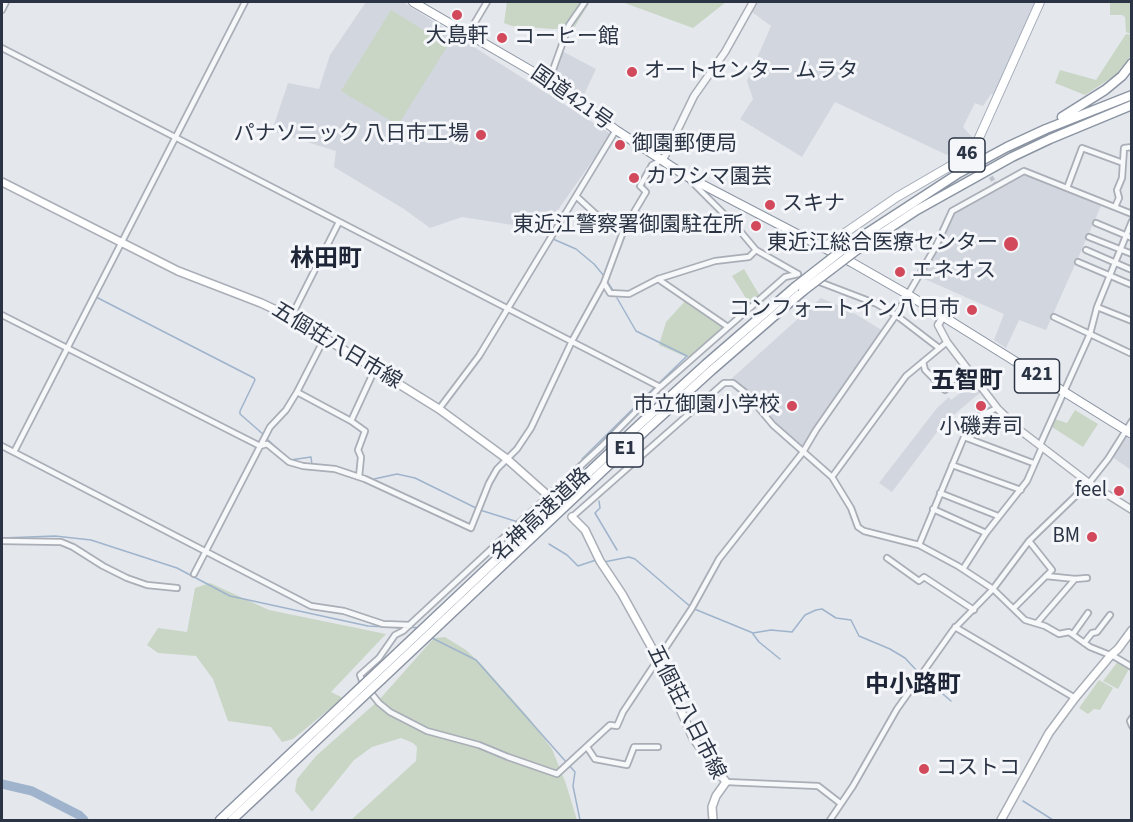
<!DOCTYPE html>
<html>
<head>
<meta charset="utf-8">
<style>
	body { margin:0 }
	#map { position:relative; width:1133px; height:822px; overflow:hidden; background:#e4e7ec; font-family:"Source Sans 3",sans-serif }
	canvas { display:block }
	.frame { position:absolute; inset:0; border:3px solid #2b3445; pointer-events:none }
</style>
</head>
<body>
<div id="map">
<canvas width="1133" height="822"></canvas>
<div class="frame"></div>
</div>
<script>
const c = document.querySelector('canvas').getContext('2d');
c.lineJoin = 'round';
function fill(path, color) { c.fillStyle = color; c.fill(path, 'evenodd'); }
const shape = rows => new Path2D(rows.map(r => 'M' + r).join(''));
function trace(path, color, width, dash) { c.strokeStyle = color; c.lineWidth = width; c.lineCap = dash ? 'butt' : 'round'; c.setLineDash(dash || []); c.stroke(path); }
function write(font, color, halo, rows, align = 'center') {
  c.font = font + ' "Source Sans 3","Noto Sans JP",sans-serif'; c.lineWidth = 6; c.setLineDash([]); c.textBaseline = 'middle'; c.strokeStyle = halo; c.fillStyle = color; for (const [text, x, y, turn = 0] of rows) {
    c.save(); c.translate(x, y); c.rotate((+turn || 0) * Math.PI / 180); c.textAlign = isNaN(turn) ? turn : align; if (halo) c.strokeText(text, 0, 0); c.fillText(text, 0, 0); c.restore();
  }
}
fill(shape([
	[366,2,403,2,611,134,544,230,462,217,430,228,404,209,334,167,336,151,272,131,288,83,319,89,330,55],
	[758,2,1040,2,999,96,991,94,983,106,975,103,963,127,972,137,961,143,962,146,947,155,835,102,802,157,740,119,753,99,747,81,771,26,752,12],
	[562,51,596,69,581,101,552,79],
	[1027,174,1101,206,1046,330,1019,320,1006,348,994,340,1004,314,920,277,957,210],
	[821,298,849,310,883,331,802,448,775,425,750,394,730,380],
	[975,382,982,391,943,424,892,492,879,483,937,408,949,397,951,400],
	[1124,435,1131,440,1131,470,1111,456]
]), '#d2d6de');
fill(shape([
	[507,2,582,2,588,5,574,28,553,29,512,26,504,23],
	[622,2,726,2,693,28],
	[1110,2,1131,2,1131,34,1126,32,1125,17,1122,15,1110,15],
	[391,10,448,45,398,125,341,91],
	[1126,34,1131,35,1131,55,1119,73,1085,95,1055,83,1060,70,1096,80],
	[744,269,761,298,751,306,732,276],
	[687,299,728,327,691,359,659,345,666,322],
	[1075,410,1098,424,1083,447,1052,427,1055,419,1067,423],
	[210,583,269,610,386,634,331,692,343,698,293,739,282,742,271,727,228,721,213,679,196,656,158,653,147,645,158,628,187,632,195,588],
	[445,637,466,650,482,665,529,718,552,749,566,784,577,820,351,820,416,761,417,747,413,743,401,738,372,747,354,760,312,812,295,791,297,779,316,756,379,700,434,638],
	[1119,660,1130,667,1118,689,1103,681],
	[1099,680,1113,688,1100,710,1094,709,1088,714,1079,708]
]), '#c9d6c5');
trace(shape([
	[553,239,576,249,594,264,604,276],
	[607,281,614,292],
	[96,297,254,378,255,380,240,411,240,414,264,435],
	[617,298,636,331,687,356,659,383],
	[267,439,290,460,311,457,312,465,338,467,349,471],
	[582,459,654,388],
	[374,479,397,474,415,478,476,508],
	[599,501,600,508,595,513,617,550],
	[480,510,518,522],
	[2,538,55,536,91,540,177,568,230,596,368,626,405,628],
	[549,544,567,555,578,566,596,560],
	[604,562,629,557,635,559,692,608,753,633,771,630,792,632,805,615,816,610,822,609,836,618,851,620,859,636,890,649,905,658,918,672],
	[410,627,419,628],
	[753,634,759,642,780,659],
	[430,637,476,660,575,772,573,786,580,820],
	[924,678,951,701],
	[1023,801,1053,820]
]), '#9fb4cc', 1.5);
trace(shape([
	[2,784,32,791,79,815,84,820]
]), '#9fb4cc', 9);
trace(shape([
	[974,149,997,187]
]), '#bfc3cb', 4.5, [4.5, 2]);
const minor = shape([
	[2,10,6,2],
	[468,34,487,2],
	[2,48,660,387],
	[549,81,569,25,585,2],
	[690,180,735,225,756,250,798,274],
	[1067,188,1082,148,1123,163],
	[576,196,600,218,624,229],
	[1115,207,1119,198,1117,190,1122,178,1124,148,1132,147],
	[1096,223,1132,238],
	[1089,237,1132,254],
	[1086,250,1132,270],
	[1078,262,1132,285],
	[798,274,785,277,660,387,601,447,403,631,395,635,379,658,360,675,363,683,379,703,390,712,427,731,479,745,508,757,557,774,610,725,617,726,623,712,692,608,719,559,803,452,816,430,896,315,936,246,952,211,1024,171,1132,214],
	[658,279,728,327],
	[817,281,877,304,896,315,939,348],
	[604,283,610,293,629,294,658,279,715,261,749,257,756,250],
	[1097,307,1132,321],
	[2,315,260,446,267,444,289,462,303,466,335,469,365,479,471,528,489,483,497,469,517,449,531,428,572,341,604,283,624,229,646,192,640,186,652,165,662,160],
	[291,317,339,222],
	[1054,317,1132,354],
	[923,362,925,370,945,390,964,366],
	[297,392,351,421,365,431,358,450,361,457,359,477],
	[439,409,479,356,616,130],
	[351,421,375,369],
	[964,437,971,420,997,408],
	[1040,445,1090,334,1097,307,1132,221],
	[2,446,311,606,344,611,383,624,410,625],
	[14,452,245,2],
	[952,465,1021,490],
	[832,477,851,508,858,527,864,531,919,545,958,566,993,589,1025,620,1045,626,1059,634,1069,632,1090,647,1115,657,1132,667],
	[940,493,998,516],
	[933,509,986,533],
	[572,517,724,383,733,383,747,394,773,425,832,477,906,376,947,342],
	[2,541,61,542,73,547,103,566,127,578,147,585,177,588],
	[919,545,964,437,1033,463],
	[887,558,919,581,924,577,974,610],
	[963,569,986,533,1027,481,1042,447],
	[194,574,270,427,286,410,297,392,321,345,323,336],
	[1046,576,1075,579,1087,578],
	[1014,608,1052,570,1029,541],
	[1037,623,1075,579],
	[955,627,1075,698],
	[1073,634,1088,613],
	[1084,643,1092,633,1097,632,1110,615],
	[1132,718,1130,721,1132,726],
	[587,747,595,759,627,765,634,747,658,747],
	[726,782,818,786,840,803],
	[830,820,853,786,897,709,953,630,993,589,1029,541,1089,483,1108,459,1132,421]
]);
const tertiary = shape([
	[663,160,694,96,725,52,753,2],
	[943,317,938,325,947,342,998,409,1021,431,1089,483,1132,510]
]);
const secondary = shape([
	[2,182,178,271,261,303,291,317,439,409,507,459,553,500],
	[572,517,585,530,600,561,622,594,658,659,693,738,726,782,716,796,712,807,713,820],
	[1001,820,1049,733,1075,698,1111,655,1118,649,1132,630]
]);
const primary = shape([
	[823,248,897,197,959,161,974,149,1040,2]
]);
const trunk = shape([
	[413,2,549,81,616,130,686,176,851,262,907,294,1132,434]
]);
const motorway = shape([
	[1062,117,1105,90,1122,76,1132,63],
	[850,244,959,173,1007,147,1046,129,1132,95],
	[858,249,917,210,1012,157,1050,139,1132,105],
	[377,672,640,424,706,364,795,287],
	[382,679,646,430,712,370,803,291],
	[220,820,343,704],
	[232,820,349,710]
]);
trace(minor, '#a9aeb7', 8);
trace(tertiary, '#a9aeb7', 9);
trace(secondary, '#a9aeb7', 10);
trace(primary, '#a3abb8', 10);
trace(trunk, '#8b94a3', 10);
trace(motorway, '#8b94a3', 11);
trace(minor, '#f7f8fa', 4.5);
trace(tertiary, '#f7f8fa', 6);
trace(secondary, '#fff', 7);
trace(primary, '#fff', 8);
trace(trunk, '#fff', 8);
trace(motorway, '#fff', 8);
const motorwayBridge = shape([
	[795,287,850,244],
	[803,291,858,249],
	[343,704,377,672],
	[349,710,382,679]
]);
trace(motorwayBridge, '#8b94a3', 11, []);
trace(motorwayBridge, '#fff', 8);
for (const [x, y, r, color] of [
	[457,15,6,"#d1495b"],
	[502,38,6,"#d1495b"],
	[632,72,6,"#d1495b"],
	[481,135,6,"#d1495b"],
	[620,145,6,"#d1495b"],
	[634,178,6,"#d1495b"],
	[770,205,6,"#d1495b"],
	[756,226,6,"#d1495b"],
	[1011,244,8,"#d1495b"],
	[900,272,6,"#d1495b"],
	[972,310,6,"#d1495b"],
	[792,406,6,"#d1495b"],
	[981,406,6,"#d1495b"],
	[1119,491,6,"#d1495b"],
	[1092,537,6,"#d1495b"],
	[924,769,6,"#d1495b"]
]) { const dot = new Path2D(); dot.arc(x, y, r, 0, 2 * Math.PI); c.fillStyle = color; c.fill(dot); trace(dot, '#f4f6f9', 2); }
for (const [x, y, w] of [
	[967,155,36],
	[1037,376,45],
	[625,450,36]
]) { const box = new Path2D(); box.roundRect(x - w / 2, y - 17, w, 34, 4.5); c.fillStyle = '#f4f6f9'; c.fill(box); trace(box, '#2b3445', 1.5); }
write('bold 20px', '#2b3445', null, [
	["46",967,155],
	["421",1037,376],
	["E1",625,450]
]);
write('21px', '#2b3445', '#f4f6f9', [
	["大島軒",457,37,"center"],
	["コーヒー館",514,38],
	["オートセンター ムラタ",644,72],
	["パナソニック 八日市工場",469,135,"right"],
	["御園郵便局",632,145],
	["カワシマ園芸",646,178],
	["スキナ",782,205],
	["東近江警察署御園駐在所",744,226,"right"],
	["東近江総合医療センター",998,244,"right"],
	["エネオス",912,272],
	["コンフォートイン八日市",960,310,"right"],
	["市立御園小学校",780,406,"right"],
	["小磯寿司",981,428,"center"],
	["feel",1107,491,"right"],
	["BM",1080,537,"right"],
	["コストコ",936,769]
], 'left');
write('21px', '#2b3445', '#f4f6f9', [
	["国道421号",571,99,35],
	["五個荘八日市線",336,347,31],
	["名神高速道路",542,516,-43],
	["五個荘八日市線",685,713,63]
]);
write('bold 24px', '#1d2536', '#f4f6f9', [
	["林田町",326,261],
	["五智町",967,383],
	["中小路町",913,687]
]);
</script>
</body>
</html>
